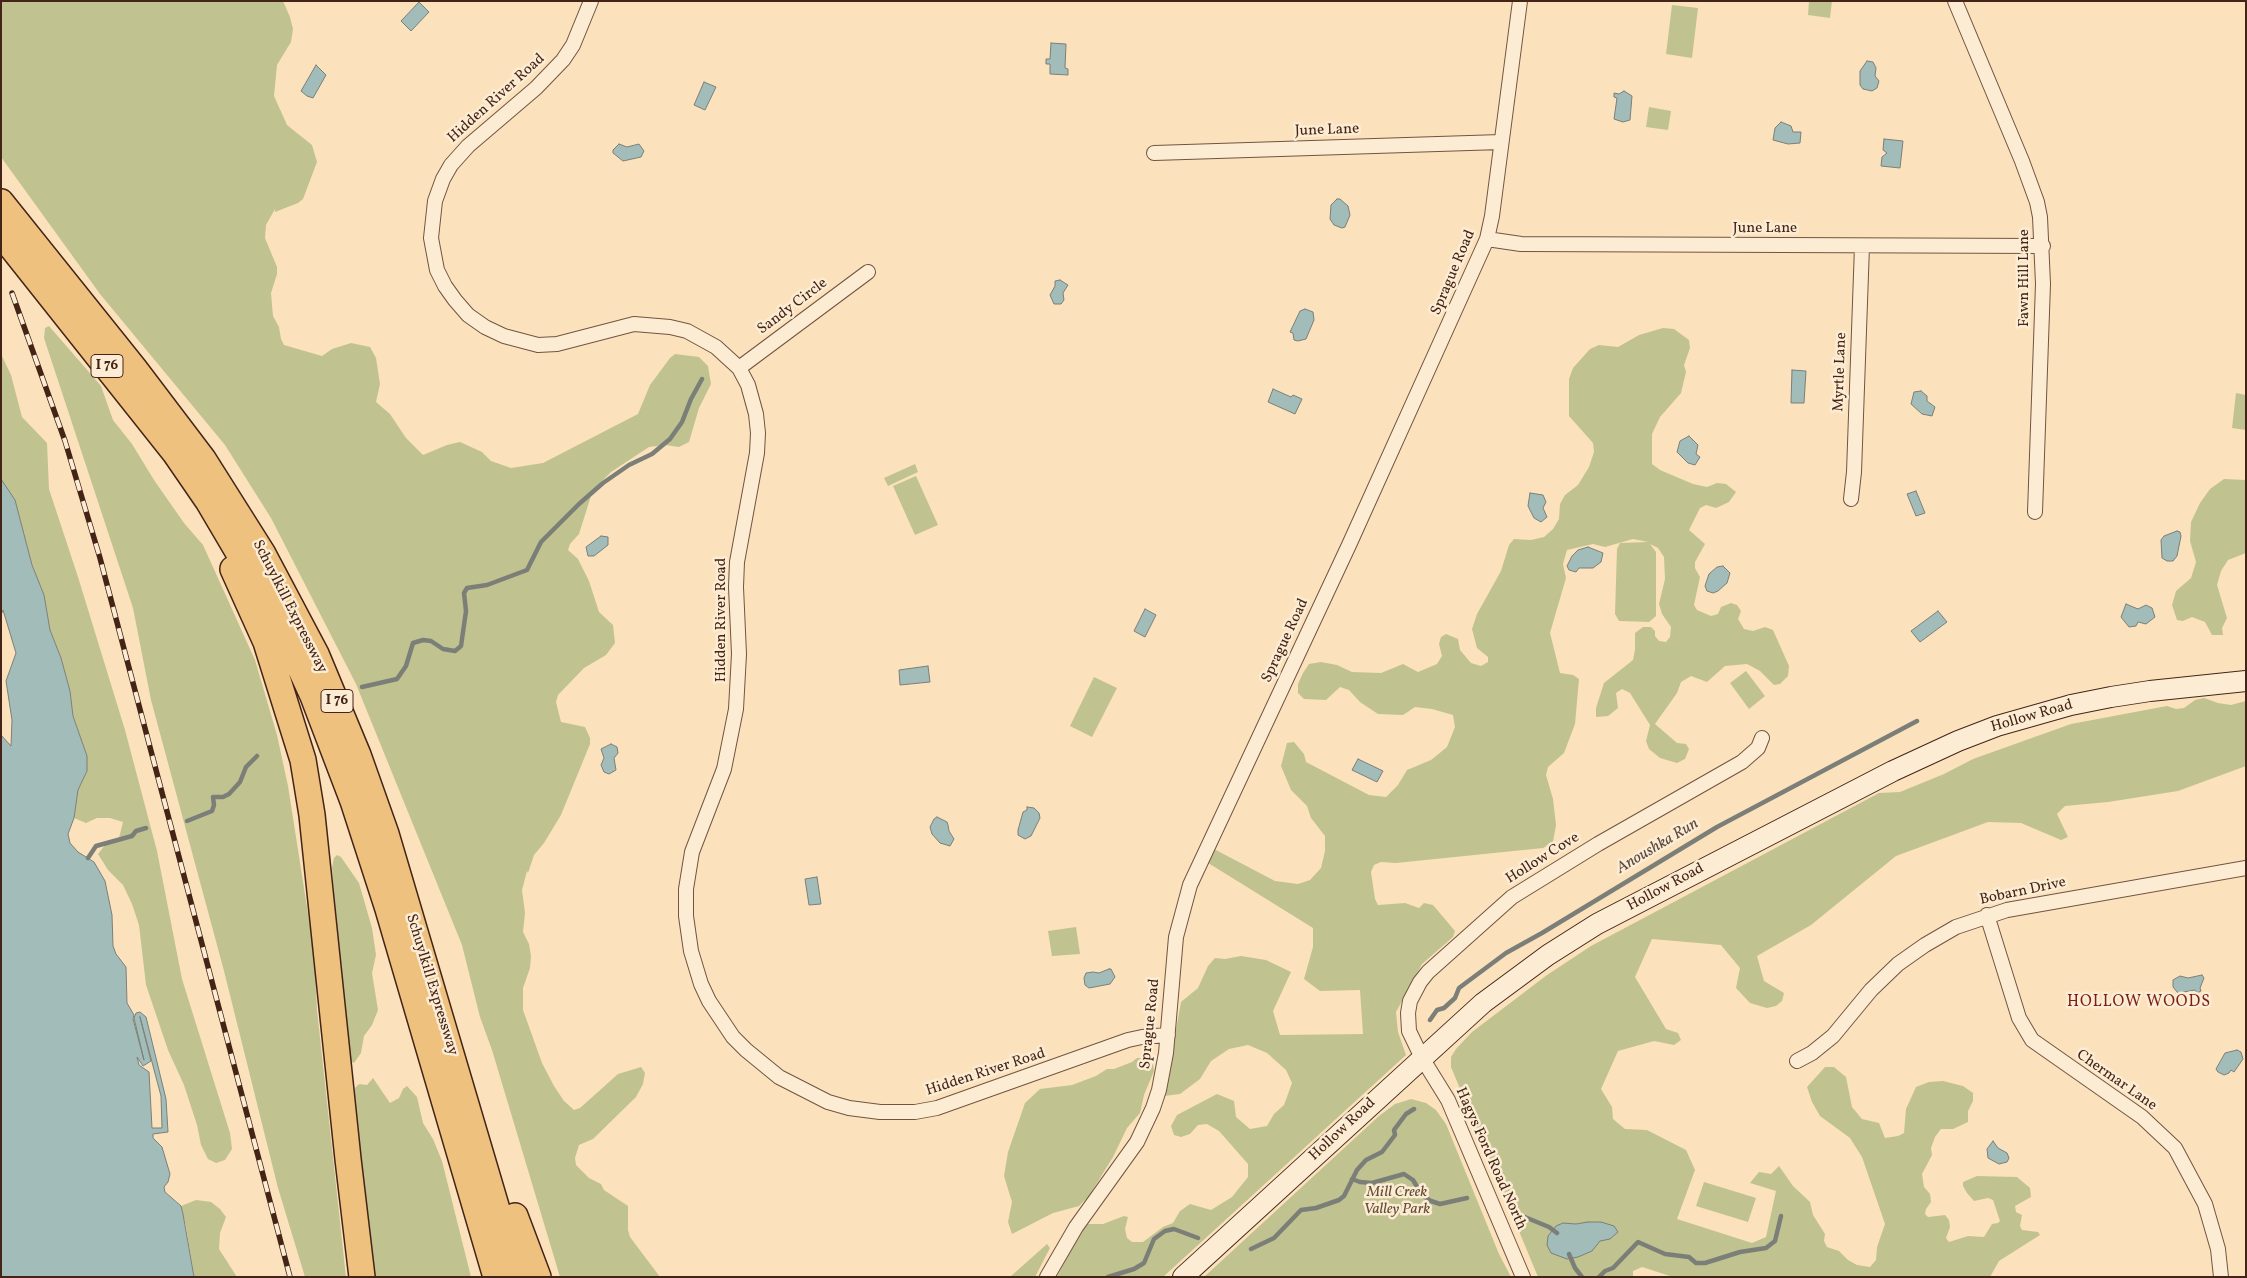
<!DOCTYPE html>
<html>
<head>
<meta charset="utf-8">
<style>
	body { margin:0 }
	#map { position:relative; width:2247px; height:1278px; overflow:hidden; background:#fbe2bc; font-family:Vollkorn,serif }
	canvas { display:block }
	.frame { position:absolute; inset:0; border:2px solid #442417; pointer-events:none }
</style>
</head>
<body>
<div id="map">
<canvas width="2247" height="1278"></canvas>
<div class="frame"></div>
</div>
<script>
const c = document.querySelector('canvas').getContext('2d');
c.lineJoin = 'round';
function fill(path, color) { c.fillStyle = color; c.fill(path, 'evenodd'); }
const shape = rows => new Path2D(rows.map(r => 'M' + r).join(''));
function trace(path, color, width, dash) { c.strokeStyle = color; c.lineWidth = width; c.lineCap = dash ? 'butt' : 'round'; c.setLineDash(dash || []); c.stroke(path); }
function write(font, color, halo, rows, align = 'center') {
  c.font = font + ' Vollkorn,serif'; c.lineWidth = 5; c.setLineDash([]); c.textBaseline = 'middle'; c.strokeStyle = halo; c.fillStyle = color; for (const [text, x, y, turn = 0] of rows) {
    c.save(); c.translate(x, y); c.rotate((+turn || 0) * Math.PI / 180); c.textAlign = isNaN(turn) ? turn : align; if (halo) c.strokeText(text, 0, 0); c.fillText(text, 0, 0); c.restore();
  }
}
fill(shape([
	[1,1,283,1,290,17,293,29,291,42,277,65,274,96,287,125,312,145,317,162,303,199,298,203,275,212,275,209,266,225,265,238,277,267,277,274,271,293,273,316,279,327,281,339,284,345,322,356,332,349,351,343,370,347,376,358,380,384,376,402,390,414,406,438,423,455,447,445,460,442,482,452,491,461,511,468,543,463,638,414,650,385,670,358,675,354,699,357,708,366,711,384,699,408,689,442,679,447,665,445,649,447,611,472,598,485,591,496,579,534,570,544,568,550,578,559,589,581,599,612,613,625,615,643,606,655,584,668,558,695,556,702,561,722,585,727,590,738,590,744,561,815,544,843,534,855,528,873,527,871,522,890,525,913,523,932,529,944,531,956,530,968,523,988,523,1010,542,1063,554,1086,564,1101,574,1110,580,1108,618,1074,641,1067,645,1073,643,1084,636,1097,593,1139,579,1145,575,1158,576,1165,589,1178,601,1184,604,1190,628,1206,628,1230,630,1237,660,1277,560,1277,492,1050,480,1017,462,945,356,684,271,518,225,445,100,294,1,157],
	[1809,1,1832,1,1830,18,1808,15],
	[1672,5,1698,8,1692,58,1666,54],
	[1649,107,1671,111,1668,130,1646,127],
	[49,326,101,386,113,420,132,444,154,480,184,523,203,545,255,660,277,735,288,786,314,952,317,1010,346,1277,305,1277,278,1188,224,971,151,700,133,608,44,338,45,328],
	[1663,328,1674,329,1689,340,1690,348,1684,365,1686,372,1681,393,1660,417,1652,434,1652,464,1660,470,1693,484,1707,487,1717,483,1726,484,1736,492,1729,502,1716,508,1706,505,1700,508,1689,530,1705,544,1695,562,1695,568,1700,577,1694,605,1697,610,1711,616,1718,614,1721,607,1731,603,1737,605,1741,611,1738,619,1744,629,1753,631,1765,627,1773,630,1789,666,1788,676,1780,684,1774,685,1760,671,1747,664,1725,666,1707,682,1691,676,1681,682,1677,693,1655,724,1677,743,1686,744,1689,749,1685,759,1677,763,1660,758,1649,749,1646,741,1650,725,1630,693,1622,689,1616,693,1618,708,1608,716,1596,717,1596,708,1604,683,1633,660,1635,650,1635,633,1643,627,1651,627,1655,631,1655,636,1659,641,1666,642,1670,637,1671,627,1662,614,1659,604,1665,579,1664,557,1658,548,1650,544,1656,552,1656,616,1649,622,1619,621,1615,614,1617,549,1620,543,1648,542,1633,539,1605,547,1593,544,1567,550,1563,564,1566,578,1550,633,1560,673,1573,675,1579,679,1575,724,1564,753,1548,767,1546,775,1553,799,1556,825,1553,842,1543,848,1396,863,1381,862,1374,865,1371,872,1375,899,1378,905,1405,903,1419,908,1424,903,1433,905,1455,931,1453,937,1422,964,1396,1012,1398,1032,1406,1055,1163,1277,1057,1277,1084,1224,1103,1224,1124,1216,1128,1217,1125,1229,1127,1238,1132,1242,1143,1242,1163,1227,1173,1223,1180,1211,1190,1204,1211,1210,1232,1197,1248,1177,1248,1164,1219,1131,1207,1124,1198,1125,1190,1134,1181,1137,1174,1135,1171,1126,1177,1115,1217,1094,1234,1101,1236,1117,1250,1129,1267,1126,1274,1114,1284,1105,1292,1083,1286,1070,1267,1053,1248,1045,1229,1049,1211,1061,1200,1079,1180,1094,1164,1096,1181,1002,1198,988,1208,966,1215,958,1225,959,1241,956,1266,960,1291,972,1273,1011,1280,1035,1363,1034,1360,990,1320,991,1304,979,1313,947,1313,928,1205,861,1212,848,1275,881,1298,884,1310,880,1321,868,1325,851,1325,836,1311,818,1307,806,1291,790,1281,766,1287,743,1294,742,1304,754,1306,762,1369,795,1386,797,1398,785,1407,770,1431,760,1447,747,1455,727,1453,715,1432,709,1415,707,1403,715,1378,714,1360,702,1349,690,1340,687,1326,700,1304,699,1298,693,1298,684,1303,673,1309,664,1321,662,1337,665,1352,672,1381,673,1403,664,1418,672,1437,664,1442,656,1439,644,1441,637,1446,634,1458,639,1460,650,1471,663,1481,666,1488,662,1488,657,1477,648,1472,629,1477,614,1501,571,1509,545,1514,539,1531,540,1544,537,1553,529,1559,519,1560,504,1565,495,1578,485,1589,467,1594,452,1593,443,1569,416,1569,379,1573,368,1590,349,1599,345,1618,347,1639,335],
	[1,354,11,375,22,417,47,443,49,489,78,577,125,730,157,851,182,979,230,1133,232,1149,225,1160,216,1163,208,1159,201,1145,197,1125,184,1085,168,1050,146,985,139,925,132,904,123,885,108,870,98,854,105,845,119,838,123,822,110,818,97,818,86,823,74,818,78,790,87,771,87,756,73,715,70,691,61,658,50,630,44,595,32,565,15,501,1,479],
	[2236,393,2246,395,2246,430,2232,428],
	[915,464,918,472,888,486,884,478],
	[916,476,938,525,915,535,893,486],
	[2224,479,2246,480,2246,553,2228,560,2221,571,2217,585,2227,618,2222,628,2223,635,2212,635,2205,622,2192,617,2183,621,2177,620,2172,605,2176,591,2191,578,2196,562,2190,541,2191,522,2200,503,2210,489],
	[1746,671,1765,696,1749,709,1730,683],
	[1094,677,1117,688,1092,737,1070,726],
	[2204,698,2218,703,2231,705,2246,701,2246,766,2178,791,2108,802,2065,806,2057,814,2068,837,2061,840,2021,823,1988,822,1896,856,1811,925,1757,956,1764,981,1784,993,1782,1001,1776,1006,1767,1008,1750,1003,1736,988,1740,968,1721,945,1652,939,1635,977,1666,1029,1678,1033,1681,1040,1674,1045,1654,1041,1618,1051,1601,1089,1612,1107,1613,1119,1625,1129,1647,1130,1686,1150,1695,1170,1677,1219,1752,1243,1766,1237,1776,1191,1750,1183,1759,1172,1771,1174,1779,1166,1793,1186,1810,1202,1813,1215,1825,1234,1824,1241,1827,1247,1839,1251,1848,1260,1857,1265,1870,1267,1876,1260,1877,1247,1885,1224,1862,1157,1850,1138,1820,1116,1812,1102,1807,1087,1825,1067,1834,1067,1846,1077,1852,1107,1862,1119,1879,1123,1885,1138,1898,1136,1904,1133,1906,1109,1916,1087,1929,1082,1943,1081,1963,1086,1973,1093,1973,1101,1968,1111,1968,1122,1953,1129,1941,1129,1935,1137,1931,1148,1932,1155,1922,1174,1924,1187,1930,1194,1931,1202,1926,1209,1925,1214,1928,1217,1945,1215,1949,1220,1950,1227,1946,1238,1949,1242,1968,1236,1984,1237,1992,1224,1998,1223,2000,1221,1993,1200,1988,1198,1974,1201,1967,1193,1963,1186,1963,1182,1977,1176,2017,1177,2030,1188,2031,1197,2015,1206,2016,1212,2022,1215,2020,1226,2022,1230,2038,1232,2040,1235,1999,1261,1990,1277,1673,1277,1642,1267,1633,1271,1633,1277,1538,1277,1451,1067,1451,1057,1456,1049,1472,1032,1547,975,1591,946,1879,793,1900,792,1944,774,1973,759,2071,724,2167,706,2176,709,2184,708,2195,700],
	[337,855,341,857,359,883,372,928,376,955,372,973,378,1010,372,1025,364,1036,361,1053,354,1063,350,1061,338,952,332,868,334,858],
	[1076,927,1080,954,1052,956,1048,931],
	[1137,1058,1143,1058,1149,1061,1153,1065,1154,1071,1144,1095,1140,1113,1127,1128,1113,1157,1089,1196,1079,1206,1053,1213,1012,1234,1008,1222,1012,1202,1004,1176,1008,1152,1025,1103,1040,1089,1072,1085,1096,1076,1107,1069,1114,1069,1132,1062],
	[373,1078,390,1103,399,1098,403,1089,407,1086,417,1097,423,1123,433,1139,442,1161,471,1277,374,1277,359,1160,355,1098,355,1088,359,1084,367,1085],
	[1411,1099,1426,1103,1436,1110,1446,1124,1499,1254,1511,1277,1204,1277,1379,1116,1395,1104],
	[1704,1182,1756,1198,1748,1222,1696,1206],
	[196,1200,211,1202,220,1209,226,1217,220,1233,219,1249,237,1277,194,1277,186,1226,181,1206],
	[1047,1244,1050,1248,1035,1277,1010,1277]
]), '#c0c38f');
const water = shape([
	[419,2,429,12,411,31,401,21,419,2],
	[1051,43,1066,44,1065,68,1068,69,1068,75,1050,74,1050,64,1046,64,1046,59,1050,59,1051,43],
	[1867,61,1873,62,1876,68,1875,76,1879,81,1877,88,1872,91,1863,89,1860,85,1860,71,1867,61],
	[316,65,326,75,313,98,307,96,301,91,316,65],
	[704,82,716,87,705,110,694,105,704,82],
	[1624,91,1632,96,1630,120,1623,122,1614,119,1617,98,1614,97,1614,93,1619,94,1624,91],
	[1781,122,1791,126,1793,132,1801,132,1800,143,1788,144,1773,140,1775,128,1781,122],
	[1884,139,1903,141,1900,168,1881,166,1882,157,1887,153,1883,150,1884,139],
	[619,144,627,147,639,144,644,151,641,157,623,161,613,153,613,150,619,144],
	[1337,199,1340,199,1348,206,1350,215,1345,227,1342,228,1334,225,1330,219,1331,205,1337,199],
	[1060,280,1068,285,1063,293,1064,300,1061,304,1054,304,1050,295,1055,286,1055,281,1060,280],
	[1305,309,1313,312,1314,320,1306,339,1298,341,1294,340,1293,333,1290,332,1300,311,1305,309],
	[1792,370,1806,371,1804,403,1791,403,1792,370],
	[1273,389,1291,397,1293,395,1302,399,1295,414,1268,402,1273,389],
	[1921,391,1927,396,1927,401,1935,407,1932,416,1922,414,1911,404,1914,392,1921,391],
	[1689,436,1698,445,1696,454,1700,457,1695,465,1688,463,1677,452,1680,441,1689,436],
	[1,479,15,500,32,565,44,595,50,630,61,658,70,691,73,716,87,756,87,771,78,790,74,818,68,834,70,843,78,852,94,862,105,881,112,915,113,946,116,954,126,967,127,1003,134,1015,133,1019,144,1060,134,1018,136,1013,140,1012,146,1017,166,1099,168,1132,153,1134,153,1138,162,1147,170,1174,168,1182,164,1187,165,1192,181,1206,183,1214,194,1277,1,1277,1,735,11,746,12,720,6,681,16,653,3,610,1,615,1,479],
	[140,1017,161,1096,162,1128,152,1128,149,1072,139,1065,137,1057,143,1066,151,1061,140,1017],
	[1916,491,1925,513,1916,516,1907,494,1916,491],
	[1530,493,1543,495,1546,502,1543,508,1547,517,1541,522,1534,518,1528,506,1530,493],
	[2177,531,2180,532,2181,536,2177,556,2173,561,2167,561,2162,558,2161,540,2164,536,2177,531],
	[601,536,608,537,608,545,594,556,588,556,586,547,601,536],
	[1588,547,1603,553,1601,562,1593,568,1579,568,1576,572,1569,570,1567,566,1572,556,1578,550,1588,547],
	[1723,566,1730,573,1727,583,1718,591,1713,593,1707,591,1705,586,1709,574,1717,567,1723,566],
	[2126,604,2138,609,2146,605,2152,608,2155,617,2146,624,2138,622,2136,626,2129,627,2121,617,2126,604],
	[1145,609,1156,615,1145,637,1134,631,1145,609],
	[1938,611,1947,622,1920,642,1911,631,1938,611],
	[928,666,930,682,900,685,899,670,928,666],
	[611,744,617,747,618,753,614,758,616,770,609,774,604,772,601,765,604,758,601,749,611,744],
	[1358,759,1383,771,1377,782,1352,770,1358,759],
	[1027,807,1034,808,1039,813,1040,818,1031,836,1025,839,1018,835,1018,830,1023,812,1027,810,1027,807],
	[937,817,947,822,948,825,949,831,954,839,950,846,940,843,932,834,930,827,934,819,937,817],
	[817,877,821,904,809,905,805,879,817,877],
	[1109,969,1111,969,1115,977,1110,984,1089,988,1085,985,1084,978,1086,973,1093,972,1099,973,1109,969],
	[2202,975,2204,978,2200,988,2201,991,2197,993,2195,990,2178,993,2173,987,2173,980,2180,976,2188,978,2202,975],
	[2237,1050,2241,1052,2243,1059,2234,1072,2231,1070,2229,1073,2224,1075,2218,1072,2216,1069,2225,1053,2237,1050],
	[1993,1141,1998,1148,2007,1153,2009,1158,2007,1162,1999,1164,1988,1158,1987,1149,1993,1141],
	[1588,1222,1601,1222,1614,1226,1618,1232,1610,1239,1600,1241,1592,1251,1578,1257,1567,1259,1551,1253,1547,1245,1548,1236,1556,1226,1563,1223,1576,1224,1588,1222]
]);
fill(water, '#a1bcb9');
trace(water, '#7c7f78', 1);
trace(shape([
	[362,687,397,679,406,666,413,643,423,640,431,641,443,649,455,651,461,646,466,611,464,593,467,588,487,585,527,570,541,542,579,504,603,483,629,465,652,454,670,439,682,422,691,399,702,379],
	[187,821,212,811,214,805,213,797,223,797,229,794,240,782,246,767,257,756],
	[88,858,96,846,132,836,136,831,146,828],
	[1430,1020,1437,1010,1444,1008,1455,998,1459,988,1506,953,1542,933,1717,827,1917,721],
	[1352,1179,1360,1182,1372,1183,1404,1174,1413,1180,1422,1195,1431,1201,1440,1204,1467,1198],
	[1515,1213,1549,1227,1557,1233],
	[1251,1249,1274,1238,1301,1210,1316,1208,1339,1200,1344,1196,1357,1170,1366,1160,1382,1152,1395,1135,1394,1130,1406,1114,1414,1109],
	[1569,1254,1575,1268,1582,1277],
	[1108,1277,1134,1269,1144,1263,1154,1239,1165,1231,1174,1229,1198,1238],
	[1599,1277,1605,1271,1613,1268,1638,1242,1665,1254,1689,1257,1696,1263,1705,1263,1740,1252,1766,1248,1775,1241,1781,1216]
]), '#7c7f78', 4.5);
const minor = shape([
	[591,1,573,45,563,60,536,88,468,146,451,165,443,179,435,201,431,238,437,270,445,286,455,300,468,315,485,327,504,336,538,345,557,344,634,324,670,327,687,331,716,347,739,368,748,385,756,414,758,433,757,453,737,562,736,587,739,654,736,709,724,769,692,852,686,889,686,916,691,951,701,984,709,1001,733,1037,746,1050,779,1077,828,1102,849,1108,880,1112,915,1112,937,1108,1128,1040,1142,1037,1168,1035],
	[1955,1,2022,161,2037,202,2040,217,2043,284,2035,512],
	[1154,153,1501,142],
	[1487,239,1521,244,2043,246],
	[739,368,868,272],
	[1851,499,1854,472,1862,246],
	[1987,915,2019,1018,2032,1040,2142,1117,2175,1148,2205,1204,2218,1249,2221,1277],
	[1797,1061,1812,1053,1833,1036,1871,990,1898,964,1925,945,1956,927,2007,910,2246,868],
	[1047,1277,1076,1227,1137,1142,1153,1108,1159,1090,1166,1053,1176,937,1190,885,1349,545,1487,239,1492,216,1520,1],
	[1523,1277,1448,1100,1422,1058,1409,1031,1408,1013,1410,1001,1420,982,1428,972,1512,897,1598,844,1742,762,1758,748,1762,738]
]);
const secondary = shape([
	[1183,1277,1483,1003,1548,955,1597,924,1893,771,1958,741,1997,726,2071,705,2111,697,2150,691,2246,681]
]);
const motorway = shape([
	[1,202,134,368,203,459,263,554,316,654,358,755,386,834,517,1277],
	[1,234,175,453,208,501,264,596,290,646,313,696,353,801,388,909,496,1277],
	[233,569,266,642,303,760,312,815,348,1159,362,1277],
	[515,1216,538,1277]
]);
trace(minor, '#725440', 16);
trace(secondary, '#442417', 22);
trace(motorway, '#442417', 28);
trace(minor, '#fcecd3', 14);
trace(secondary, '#fcecd3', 20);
trace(motorway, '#eec17e', 25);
const rail = shape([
	[12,293,65,441,100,558,290,1277]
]);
trace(rail, '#442417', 5.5);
trace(rail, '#fcecd3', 4, [11]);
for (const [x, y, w] of [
	[107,366,32],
	[337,701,32]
]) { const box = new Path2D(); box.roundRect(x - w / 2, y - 11.5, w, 23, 4); c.fillStyle = '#fcecd3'; c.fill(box); trace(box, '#442417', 1); }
write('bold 14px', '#442417', null, [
	["I 76",107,366],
	["I 76",337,701]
]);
write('15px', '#442417', '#fcecd3', [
	["Hidden River Road",497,99,-42],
	["June Lane",1327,131,-2],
	["June Lane",1765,229],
	["Sprague Road",1454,273,-67],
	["Fawn Hill Lane",2025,278,-90],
	["Sandy Circle",793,307,-37],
	["Myrtle Lane",1841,372,-88],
	["Schuylkill Expressway",289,607,63],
	["Hidden River Road",722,620,-90],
	["Sprague Road",1286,641,-65],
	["Hollow Road",2032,717,-16],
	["Hollow Cove",1543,859,-32],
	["Hollow Road",1666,888,-28],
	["Bobarn Drive",2023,892,-12],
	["Schuylkill Expressway",431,985,73],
	["Sprague Road",1151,1024,-84],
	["Hidden River Road",986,1073,-18],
	["Chermar Lane",2116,1081,35],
	["Hollow Road",1343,1130,-43],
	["Hagys Ford Road North",1490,1159,66]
]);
write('italic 15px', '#634c35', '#fcecd3', [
	["Mill Creek",1397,1193],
	["Valley Park",1397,1210]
]);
write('italic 16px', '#5b4a40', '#fcecd3', [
	["Anoushka Run",1658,847,-31]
]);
c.letterSpacing = '1px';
write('16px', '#7a1f14', '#fcecd3', [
	["HOLLOW WOODS",2139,1003]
]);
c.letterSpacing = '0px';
</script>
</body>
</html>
